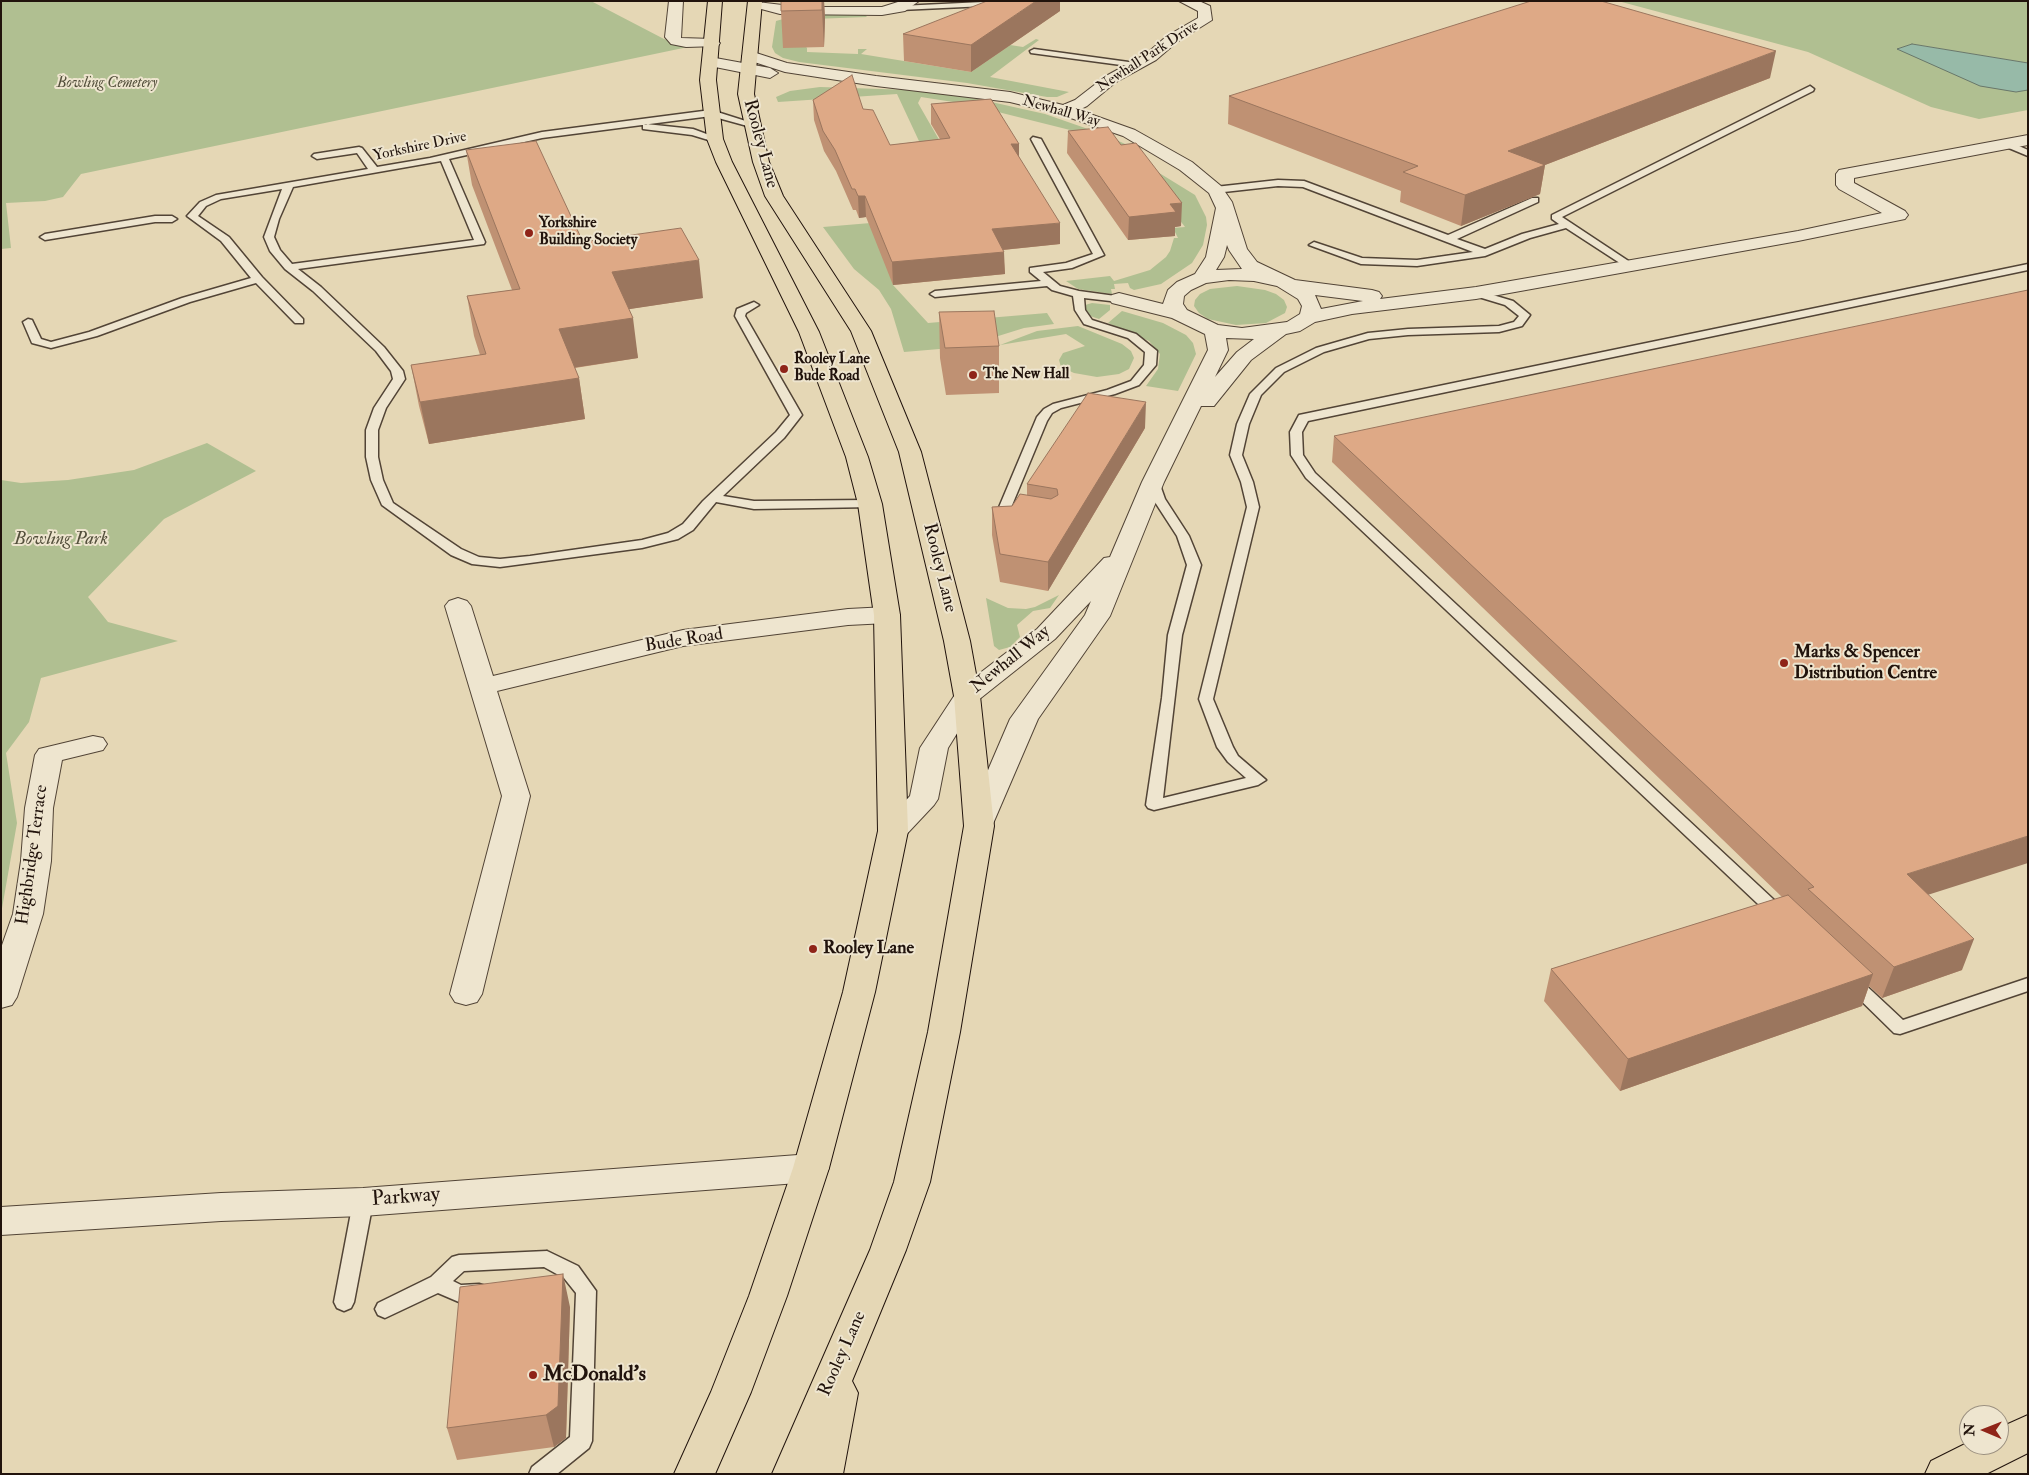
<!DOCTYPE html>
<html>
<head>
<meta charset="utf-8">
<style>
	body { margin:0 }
	#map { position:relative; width:2029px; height:1475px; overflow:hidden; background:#e5d7b5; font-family:"IM FELL Double Pica",serif }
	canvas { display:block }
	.frame { position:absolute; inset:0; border:2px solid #21130c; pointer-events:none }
	.north { position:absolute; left:1959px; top:1405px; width:50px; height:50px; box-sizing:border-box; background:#eee5cf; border:1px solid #9c9181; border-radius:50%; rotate:271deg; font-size:14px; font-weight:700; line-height:20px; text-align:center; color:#21130c }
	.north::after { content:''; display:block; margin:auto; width:18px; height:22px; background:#8f2418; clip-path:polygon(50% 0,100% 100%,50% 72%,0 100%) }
</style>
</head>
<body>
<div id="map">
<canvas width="2029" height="1475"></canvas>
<div class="frame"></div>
<div class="north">N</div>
</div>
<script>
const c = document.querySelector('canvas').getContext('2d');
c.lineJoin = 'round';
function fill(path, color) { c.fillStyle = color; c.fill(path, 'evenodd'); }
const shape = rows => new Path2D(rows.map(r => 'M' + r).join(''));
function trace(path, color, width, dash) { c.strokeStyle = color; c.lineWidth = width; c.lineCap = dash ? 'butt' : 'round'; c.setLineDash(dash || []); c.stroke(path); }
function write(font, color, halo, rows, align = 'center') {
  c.font = font + ' "IM FELL Double Pica",serif'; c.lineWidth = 4; c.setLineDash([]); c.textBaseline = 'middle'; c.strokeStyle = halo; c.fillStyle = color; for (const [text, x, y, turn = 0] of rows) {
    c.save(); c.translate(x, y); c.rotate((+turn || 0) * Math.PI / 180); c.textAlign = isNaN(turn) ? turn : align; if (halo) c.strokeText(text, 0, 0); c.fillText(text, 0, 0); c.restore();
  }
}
fill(shape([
	[1,1,591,1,664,39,688,47,81,174,63,197,45,201,6,203,11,248,1,249],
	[1618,1,2028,1,2028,63,1912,44,1898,49,2016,92,2028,90,2028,110,1979,119,1931,107,1808,52],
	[853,14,865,15,867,17,785,20,807,48,807,52,858,54,858,49,867,49,861,54,971,72,1010,45,1023,47,1036,39,1039,40,990,77,1069,92,1057,97,1047,97,967,83,799,62,783,58,775,53,772,47,776,21,794,16],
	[820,87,912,90,969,97,1045,114,1108,136,1138,150,1156,171,1195,195,1206,217,1207,225,1203,245,1192,263,1161,284,1134,290,1130,288,1128,283,1114,284,1115,289,1111,289,1112,294,1078,289,1066,281,1110,276,1114,281,1150,270,1166,257,1170,251,1174,238,1178,238,1173,228,1185,227,1137,164,1070,130,966,104,921,97,918,103,985,220,893,285,928,323,1047,313,1054,324,1024,328,963,347,904,352,891,309,879,290,854,269,823,227,954,216,897,94,778,102,776,97,790,91],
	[1237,286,1265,290,1276,294,1284,300,1287,307,1285,313,1266,323,1236,325,1208,319,1199,313,1194,306,1195,300,1200,294,1210,289],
	[1092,303,1110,305,1110,310,1099,319,1090,316,1085,308,1085,305],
	[1122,311,1163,323,1186,335,1193,343,1196,354,1178,391,1146,386,1158,369,1160,354,1149,341,1108,323],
	[1078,326,1122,344,1131,351,1134,358,1129,369,1119,374,1097,377,1074,373,1061,367,1059,360,1063,353,1085,346,1066,334,1000,345,1037,331],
	[207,443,256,471,164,519,88,597,108,622,178,641,41,678,29,722,6,753,17,823,1,914,1,480,21,483,68,480,134,470],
	[1059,595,1050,608,1033,611,1017,625,1020,637,1010,647,999,650,994,646,986,598,1008,608,1026,609,1035,607]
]), '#b0bf91');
const water = shape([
	[1912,44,2028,63,2028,90,2016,92,1980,86,1897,49,1912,44]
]);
fill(water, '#97baa8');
trace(water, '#68776a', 1);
const lane = shape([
	[983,2,986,2,986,6,900,10,896,8,900,6,983,2],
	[1034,49,1136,63,1140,65,1136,67,1031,53,1030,51,1034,49],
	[1810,86,1814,89,1813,91,1562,217,1633,264,1633,268,1629,269,1566,228,1530,238,1485,256,1417,266,1361,264,1309,245,1314,242,1362,258,1417,260,1473,252,1303,187,1278,186,1215,193,1210,190,1215,187,1278,180,1304,181,1448,235,1532,198,1538,198,1538,202,1457,239,1485,249,1522,234,1559,224,1552,219,1552,215,1810,86],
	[711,110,755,124,751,127,711,116,542,138,449,159,485,242,484,244,298,269,321,287,384,347,403,371,405,379,386,408,378,430,378,457,383,480,393,503,461,549,479,557,500,559,530,556,642,540,668,533,683,524,703,501,776,432,790,415,735,316,737,309,754,302,759,305,746,313,745,316,802,415,784,438,723,496,754,501,870,500,876,504,874,507,754,509,716,502,693,530,678,539,642,548,500,567,472,564,451,555,382,505,371,480,366,457,366,430,374,408,393,379,391,371,376,351,313,291,285,269,270,251,264,237,282,189,221,199,206,206,198,216,229,237,262,277,303,319,303,323,295,323,256,283,190,302,97,336,51,348,32,343,23,322,28,319,32,320,41,339,51,342,89,332,182,298,251,278,221,241,187,216,200,202,216,195,368,169,357,153,317,159,312,156,314,154,359,147,362,148,377,167,430,158,542,132,711,110],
	[441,161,474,240,292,264,280,250,274,237,279,219,293,187,441,161],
	[646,124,693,129,720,139,715,142,692,135,643,129,643,125,646,124],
	[1033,137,1041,139,1104,255,1072,268,1043,272,1060,286,1079,291,1123,297,1124,299,1119,302,1084,298,1085,310,1092,320,1136,334,1157,351,1156,365,1139,385,1115,394,1061,408,1052,413,1047,421,1010,510,1022,512,1023,515,1022,518,1017,519,998,515,997,512,1037,417,1044,409,1053,404,1107,390,1131,381,1144,365,1145,352,1128,338,1084,324,1075,310,1073,296,1052,290,1047,286,935,297,930,294,935,291,1041,281,1030,272,1030,268,1066,263,1093,254,1031,139,1033,137],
	[2004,142,2010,142,2028,150,2028,156,2004,146,2004,142],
	[155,216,172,216,177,219,172,222,155,222,45,240,40,237,45,234,155,216],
	[2028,264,2028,270,1308,421,1302,432,1303,455,1315,473,1787,912,1789,916,1787,920,1781,922,1775,920,1306,478,1291,455,1290,432,1299,415,2028,264],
	[1476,290,1513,301,1530,315,1522,326,1499,332,1408,335,1369,339,1324,352,1284,372,1261,395,1249,424,1242,455,1253,482,1259,507,1213,699,1233,747,1238,756,1266,780,1258,785,1154,810,1148,808,1146,805,1162,698,1168,635,1187,565,1177,536,1153,499,1147,482,1153,478,1159,482,1165,499,1189,536,1201,565,1182,635,1163,798,1246,778,1228,762,1217,747,1199,699,1247,507,1241,482,1230,455,1237,424,1250,394,1276,368,1316,348,1368,333,1408,329,1499,326,1514,322,1519,316,1505,305,1472,295,1471,293,1476,290],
	[1851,975,1857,977,1903,1020,2028,978,2028,991,1900,1034,1894,1033,1845,985,1842,981,1845,977,1851,975],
	[363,1194,370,1197,373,1202,354,1302,351,1308,344,1311,337,1308,334,1302,353,1202,356,1197,363,1194],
	[547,1251,578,1266,596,1291,592,1441,589,1448,557,1474,529,1474,532,1467,570,1437,576,1293,564,1278,544,1267,464,1271,453,1281,461,1285,479,1284,486,1286,489,1292,486,1298,459,1302,438,1293,385,1318,378,1315,375,1309,378,1303,431,1277,452,1257,459,1255,547,1251]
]);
const street = shape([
	[669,1,683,1,681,38,713,39,720,43,718,46,686,47,671,44,665,37,669,1],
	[749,1,799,7,882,7,901,1,919,1,905,11,882,15,780,14,750,6,749,1],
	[1179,1,1199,1,1210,6,1212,20,1177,42,1156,60,1116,82,1087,106,1079,110,1135,130,1192,162,1221,186,1232,202,1247,249,1257,262,1295,280,1372,290,1379,292,1382,296,1380,299,1476,287,1798,231,1882,213,1839,189,1836,185,1836,174,1839,170,2028,135,2028,145,1854,178,1854,183,1905,211,1908,215,1905,219,1798,241,1476,299,1352,314,1315,322,1300,331,1286,334,1251,360,1214,406,1201,406,1164,482,1110,616,1038,719,989,833,979,835,969,833,964,826,1010,719,1085,615,1091,601,1055,639,977,701,948,748,938,799,934,805,903,838,893,840,883,838,878,831,883,824,910,796,920,748,958,690,1037,629,1104,558,1110,557,1142,482,1208,350,1205,334,1172,318,1112,303,1109,299,1112,295,1119,293,1163,304,1168,290,1177,282,1195,274,1206,257,1216,208,1209,193,1180,170,1123,136,1059,114,1010,102,876,86,785,72,745,59,742,56,750,51,787,63,876,76,1010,92,1063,105,1075,100,1106,76,1146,54,1167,36,1198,18,1198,11,1179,1],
	[1227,245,1229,250,1242,269,1216,270,1224,257,1227,245],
	[1229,280,1254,281,1277,286,1298,299,1302,306,1300,314,1287,322,1242,328,1218,325,1187,310,1183,304,1184,296,1191,290,1206,283,1229,280],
	[1315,295,1363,301,1321,309,1315,295],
	[1226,338,1254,339,1237,352,1215,377,1228,350,1226,338],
	[710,57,770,68,778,73,770,78,705,65,702,62,705,59,710,57],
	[458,598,467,601,471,606,493,676,683,630,848,609,887,607,896,610,900,615,896,620,887,623,848,625,683,646,497,691,530,796,482,994,477,1002,466,1005,455,1002,450,994,502,796,445,606,449,601,458,598],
	[93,736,103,738,107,744,103,750,62,760,53,808,51,861,43,914,17,997,12,1005,1,1008,1,948,13,914,21,861,25,808,35,755,39,749,93,736],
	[811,1154,824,1158,829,1168,824,1178,811,1182,363,1216,221,1221,1,1235,1,1207,221,1193,363,1188,811,1154]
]);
const highway = shape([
	[708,1,722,1,716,80,723,139,732,162,819,332,868,457,882,504,900,615,908,831,875,992,829,1168,787,1296,751,1392,715,1474,674,1474,711,1392,749,1296,793,1168,843,992,878,831,874,615,858,504,846,457,799,332,716,162,707,139,700,80,708,1],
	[748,1,762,1,754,94,769,162,783,196,871,331,921,452,970,641,980,696,994,826,960,1032,930,1182,906,1250,852,1381,858,1393,843,1474,772,1474,870,1250,894,1182,928,1032,964,826,954,696,944,641,899,452,851,331,765,196,753,162,738,94,748,1],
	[2028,1415,2028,1453,1986,1474,1925,1474,1931,1461,1969,1442,1969,1445,1999,1445,1999,1428,2028,1415]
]);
trace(lane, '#524436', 3);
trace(street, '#524436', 2);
trace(highway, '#21130c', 2);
fill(lane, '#eee5cf');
fill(street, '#eee5cf');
fill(highway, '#e5d7b5');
fill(shape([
	[824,1,825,19,824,47,783,48,781,11],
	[1060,11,971,72,904,61,903,34],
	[1770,78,1545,165,1540,194,1461,226,1400,202,1401,191,1228,124,1229,96],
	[813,100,863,109,890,145,940,139,931,124,931,104,1019,144,1019,157,1060,244,1003,250,1005,274,893,285,866,217,859,218,856,210,853,210,836,171,824,151,814,120],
	[1068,131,1181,226,1175,227,1175,236,1128,240,1067,153],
	[466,150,583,242,703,298,629,309,638,358,575,368,579,378,585,419,429,444,419,406,411,365,480,355,474,336,467,296,512,290,472,185],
	[939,312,999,346,999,393,946,395,940,358],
	[1145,428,1048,591,1000,582,992,535,992,507,1012,506,1027,495,1027,484],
	[1334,436,1928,895,1962,970,1882,998,1869,986,1862,1006,1620,1091,1544,1001,1551,969,1782,897,1332,462],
	[570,1307,566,1438,554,1447,457,1460,447,1428]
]), '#bf9173');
fill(shape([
	[822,1,824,1,825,19,824,47,822,10],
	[1036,1,1060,1,1060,11,971,72,971,45],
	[1776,51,1770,78,1545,165,1540,194,1461,226,1465,195,1508,151],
	[1011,144,1019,144,1019,164],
	[858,196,865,196,866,217,859,218],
	[1182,203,1181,226,1175,227,1175,236,1128,240,1129,217,1170,204],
	[1060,223,1060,244,992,251,992,229],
	[1004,252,1005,274,893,285,892,262],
	[699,260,703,298,617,311,612,272],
	[633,318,638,358,565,369,559,329],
	[579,378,585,419,429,444,420,402],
	[1146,402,1145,428,1048,591,1048,562],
	[2028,836,2028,863,1896,905,1907,874],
	[1974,939,1962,970,1882,998,1894,967],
	[1873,974,1862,1006,1620,1091,1628,1059],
	[563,1274,570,1307,566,1438,554,1447,546,1415]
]), '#9b765e');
const building = shape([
	[781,1,822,1,822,10,781,11,781,1],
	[987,1,1036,1,971,45,903,34,987,1],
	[1531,1,1601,1,1776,51,1508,151,1545,165,1465,195,1403,172,1418,166,1229,96,1531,1],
	[852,75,863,109,873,110,890,145,950,138,931,104,991,99,1019,144,1011,144,1060,223,992,229,1004,252,892,262,865,196,858,196,855,189,852,189,835,150,823,131,813,100,852,75],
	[1108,127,1121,145,1136,143,1182,203,1170,204,1176,212,1129,217,1068,131,1108,127],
	[536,141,583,242,681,228,699,260,612,272,633,318,559,329,579,378,420,402,411,365,486,354,467,296,520,289,466,150,536,141],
	[2028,290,2028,836,1907,874,1974,939,1894,967,1808,889,1814,887,1334,436,2028,290],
	[994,311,999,346,945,348,939,312,994,311],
	[1088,393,1146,402,1048,562,1000,554,992,507,1012,506,1020,494,1051,499,1058,495,1057,489,1027,484,1088,393],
	[1788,895,1873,974,1628,1059,1551,969,1788,895],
	[563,1274,558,1406,546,1415,447,1428,460,1287,563,1274]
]);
fill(building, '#dea986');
trace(building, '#9b765e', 1);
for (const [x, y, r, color] of [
	[529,233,5,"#8f2418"],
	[784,369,5,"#8f2418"],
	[973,375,5,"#8f2418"],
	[1784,663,5,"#8f2418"],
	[813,949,5,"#8f2418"],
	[533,1375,5,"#8f2418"]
]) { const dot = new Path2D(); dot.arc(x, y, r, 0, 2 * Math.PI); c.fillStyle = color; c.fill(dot); trace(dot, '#eee5cf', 2); }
write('15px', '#21130c', '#eee5cf', [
	["Newhall Park Drive",1148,57,-33],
	["Newhall Way",1061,112,16],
	["Yorkshire Drive",420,147,-12]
]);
write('italic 15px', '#534f3b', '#eee5cf', [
	["Bowling Cemetery",107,84]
]);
write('bold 15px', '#21130c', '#eee5cf', [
	["Yorkshire",539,224],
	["Building Society",539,241],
	["Rooley Lane",794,360],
	["Bude Road",794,377],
	["The New Hall",983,375]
], 'left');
write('18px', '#21130c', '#eee5cf', [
	["Rooley Lane",760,144,75],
	["Rooley Lane",939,568,76],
	["Bude Road",684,641,-9],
	["Newhall Way",1011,660,-39],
	["Highbridge Terrace",33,855,-82],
	["Rooley Lane",843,1354,-66]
]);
write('italic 18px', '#534f3b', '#eee5cf', [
	["Bowling Park",61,540]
]);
write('bold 18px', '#21130c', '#eee5cf', [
	["Marks & Spencer",1794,653],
	["Distribution Centre",1794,674],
	["Rooley Lane",823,949]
], 'left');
write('21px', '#21130c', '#eee5cf', [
	["Parkway",406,1198,-4]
]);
write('bold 21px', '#21130c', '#eee5cf', [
	["McDonald's",543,1375]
], 'left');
</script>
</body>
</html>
